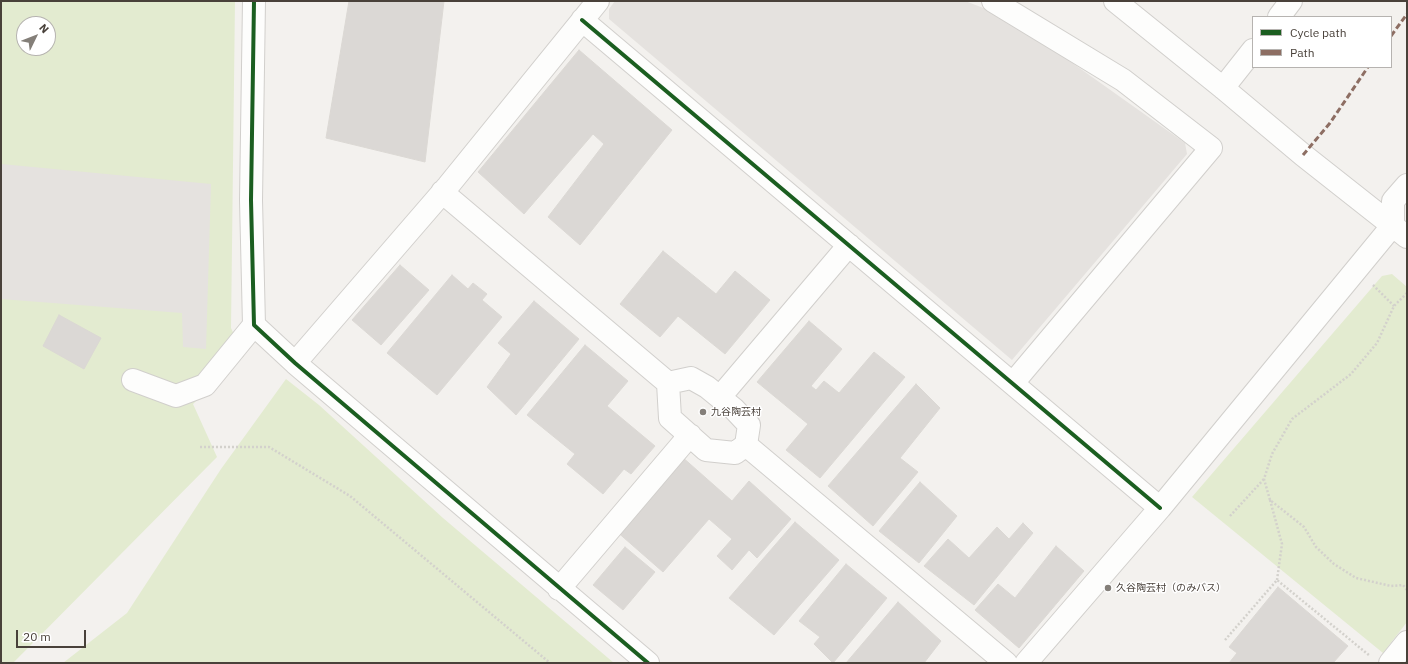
<!DOCTYPE html>
<html>
<head>
<meta charset="utf-8">
<style>
	body { margin:0 }
	#map { position:relative; width:1408px; height:664px; overflow:hidden; background:#f3f1ee; font-family:"IBM Plex Sans",sans-serif }
	canvas { display:block }
	.frame { position:absolute; inset:0; border:2px solid #49413a; pointer-events:none }
	.legend { position:absolute; left:1252px; top:16px; width:140px; height:52px; box-sizing:border-box; background:#fff; border:1px solid #b6b3b0; margin:0; padding:5px 7px; list-style:none; font-size:12px; color:#49413a }
	.legend li { display:flex; align-items:center; gap:8px; height:20px }
	.legend b { width:20px; border:1px solid #b6b3b0 }
	.north { position:absolute; left:16px; top:16px; width:40px; height:40px; box-sizing:border-box; background:#fff; border:1px solid #b6b3b0; border-radius:50%; rotate:47deg; font-size:11px; font-weight:700; line-height:16px; text-align:center; color:#49413a }
	.north::after { content:''; display:block; margin:auto; width:14px; height:18px; background:#847f79; clip-path:polygon(50% 0,100% 100%,50% 72%,0 100%) }
	.scale { position:absolute; left:16px; top:630px; width:70px; height:18px; box-sizing:border-box; border:2px solid #49413a; border-top:0; padding-left:5px; font-size:12px; line-height:14px; white-space:nowrap; color:#49413a; -webkit-text-stroke:3px #fff; paint-order:stroke }
</style>
</head>
<body>
<div id="map">
<canvas width="1408" height="664"></canvas>
<div class="frame"></div>
<ul class="legend">
<li><b style="height:5px;background:#1b5e20"></b>Cycle path</li>
<li><b style="height:5px;background:#8d6e63"></b>Path</li>
</ul>
<div class="north">N</div>
<div class="scale">20 m</div>
</div>
<script>
const c = document.querySelector('canvas').getContext('2d');
c.lineJoin = 'round';
function fill(path, color) { c.fillStyle = color; c.fill(path, 'evenodd'); }
const shape = rows => new Path2D(rows.map(r => 'M' + r).join(''));
function trace(path, color, width, dash) { c.strokeStyle = color; c.lineWidth = width; c.lineCap = dash ? 'butt' : 'round'; c.setLineDash(dash || []); c.stroke(path); }
function write(font, color, halo, rows, align = 'center') {
  c.font = font + ' "IBM Plex Sans","Noto Sans JP",sans-serif'; c.lineWidth = 3; c.setLineDash([]); c.textBaseline = 'middle'; c.strokeStyle = halo; c.fillStyle = color; for (const [text, x, y, turn = 0] of rows) {
    c.save(); c.translate(x, y); c.rotate((+turn || 0) * Math.PI / 180); c.textAlign = isNaN(turn) ? turn : align; if (halo) c.strokeText(text, 0, 0); c.fillText(text, 0, 0); c.restore();
  }
}
fill(shape([
	[1,1,235,1,231,328,244,356,193,404,217,457,13,663,1,663],
	[24,24,48,24,48,48,24,48],
	[1392,274,1407,287,1407,622,1383,653,1192,497,1382,276],
	[286,379,319,405,443,518,614,663,63,663,127,613,221,469]
]), '#e3ebd0');
fill(shape([
	[615,1,965,1,994,12,1047,45,1185,143,1187,154,1012,360,609,19,609,9],
	[1,164,211,184,206,349,183,347,182,313,1,299]
]), '#e5e2df');
const building = shape([
	[349,1,444,1,425,162,326,138,349,1],
	[579,50,672,130,580,245,548,217,604,144,593,134,524,214,478,172,579,50],
	[663,251,716,294,735,271,770,300,725,354,678,316,660,337,620,304,663,251],
	[400,265,429,290,381,345,352,320,400,265],
	[452,275,468,289,473,283,487,294,482,300,502,317,437,395,387,353,452,275],
	[534,301,579,339,516,415,487,387,511,354,498,343,534,301],
	[59,315,101,338,84,369,43,346,59,315],
	[809,321,842,349,811,386,816,390,824,381,839,393,874,352,905,377,820,478,786,450,808,424,757,382,809,321],
	[585,345,628,381,607,406,655,446,631,474,624,469,603,494,567,464,575,454,527,415,585,345],
	[916,384,940,408,900,458,918,472,873,526,828,486,916,384],
	[681,456,732,501,749,481,791,519,757,558,749,550,732,570,717,556,732,539,709,519,663,572,615,530,681,456],
	[920,482,957,516,919,563,879,531,920,482],
	[795,522,839,560,774,635,729,598,795,522],
	[1023,523,1033,533,974,605,924,566,948,539,969,558,997,527,1009,539,1023,523],
	[1056,546,1084,571,1019,648,975,610,998,584,1015,598,1056,546],
	[625,547,655,572,623,610,593,585,625,547],
	[846,564,887,598,833,663,814,644,820,637,799,621,846,564],
	[1278,587,1348,646,1333,663,1229,663,1237,653,1229,647,1278,587],
	[898,602,941,641,924,663,846,663,898,602]
]);
fill(building, '#dbd8d5');
trace(building, '#dbd8d4', 1);
const minor = shape([
	[254,1,251,200,254,325,295,363,648,663],
	[993,1,1123,80,1211,148,1013,383],
	[1115,1,1223,88,1303,155,1407,237],
	[1279,17,1291,1],
	[582,20,1160,508],
	[1223,88,1253,50],
	[442,192,668,383,691,378,707,387,734,409,749,425,746,445,735,453,706,450,670,418,668,383],
	[295,363,448,186,598,1],
	[133,380,176,396,205,385,254,325],
	[720,397,849,245],
	[746,445,1006,663],
	[559,589,690,435],
	[1026,663,1160,508,1393,225,1393,201,1407,185],
	[1390,663,1407,642]
]);
trace(minor, '#d1cfcc', 24);
trace(shape([
	[1373,285,1394,306],
	[1407,293,1394,306,1377,343,1351,374,1292,419,1272,454,1264,479,1270,500,1304,527,1316,547,1334,564,1356,578,1391,586,1403,585,1407,590],
	[200,447,269,447,350,496,550,663],
	[1270,500,1282,544,1277,580],
	[1230,516,1264,479],
	[1225,640,1277,580,1370,656]
]), '#d3d1cc', 2.5, [2, 2]);
trace(minor, '#fdfdfc', 22);
trace(shape([
	[1391,36,1407,14],
	[1303,155,1330,123,1368,67]
]), '#8d6e63', 3, [6, 3]);
trace(shape([
	[254,1,251,200,254,325,295,363,648,663],
	[582,20,1160,508]
]), '#1b5e20', 4);
for (const [x, y, r, color] of [
	[703,412,4,"#847f79"],
	[1108,588,4,"#847f79"]
]) { const dot = new Path2D(); dot.arc(x, y, r, 0, 2 * Math.PI); c.fillStyle = color; c.fill(dot); trace(dot, '#fff', 1.5); }
write('10px', '#49413a', '#fff', [
	["九谷陶芸村",711,412],
	["久谷陶芸村（のみバス）",1116,588]
], 'left');
</script>
</body>
</html>
